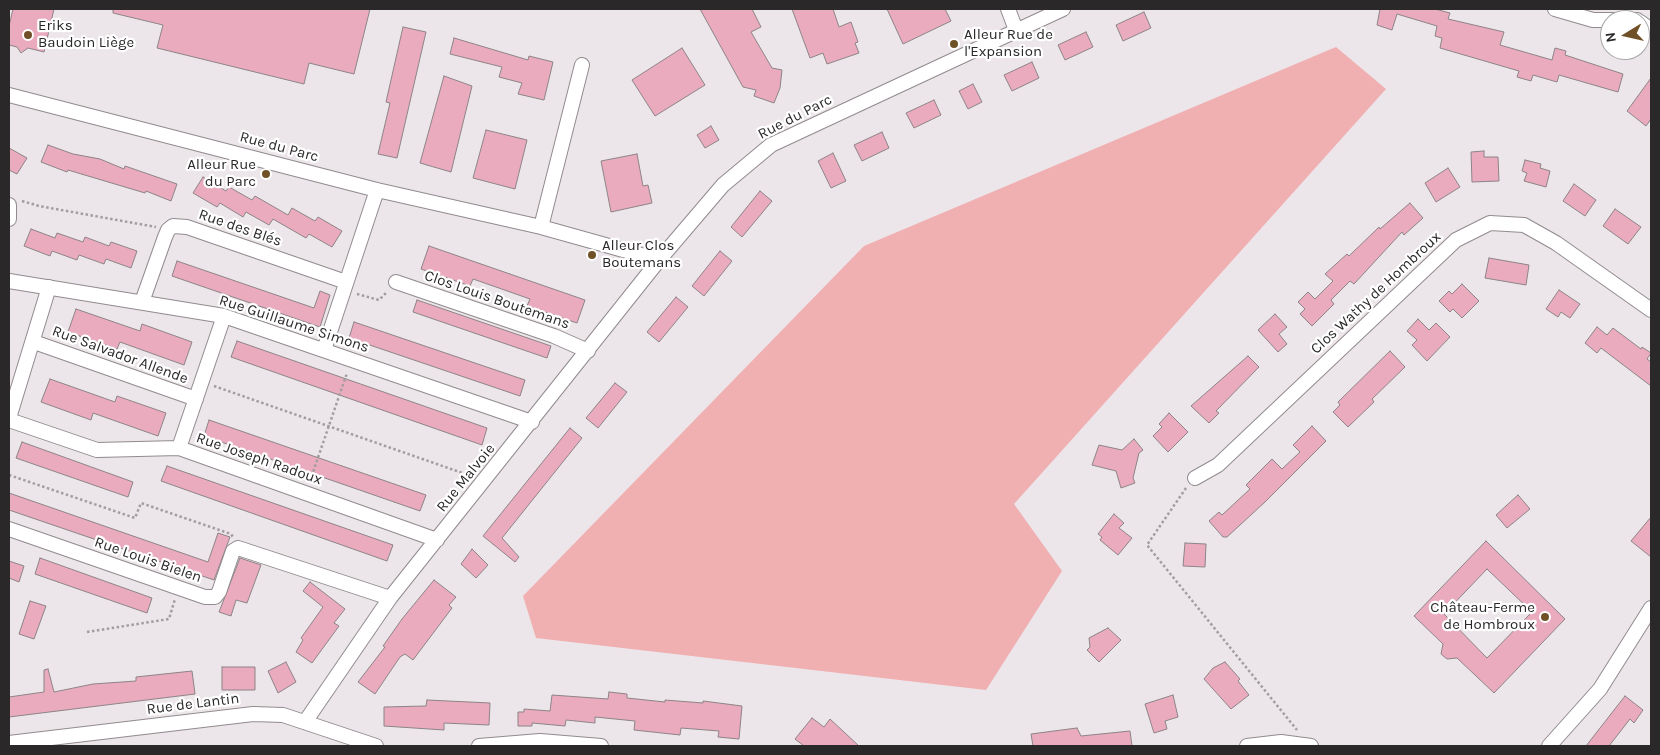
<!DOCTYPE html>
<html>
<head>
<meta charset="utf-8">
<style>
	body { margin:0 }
	#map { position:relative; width:1660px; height:755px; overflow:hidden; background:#ece5e9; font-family:Karla,sans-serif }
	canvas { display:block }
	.frame { position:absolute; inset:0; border:10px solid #2a2829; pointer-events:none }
	.north { position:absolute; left:1600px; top:10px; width:50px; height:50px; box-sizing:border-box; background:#fff; border:1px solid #aaa9a9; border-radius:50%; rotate:261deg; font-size:14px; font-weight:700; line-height:20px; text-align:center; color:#2a2829 }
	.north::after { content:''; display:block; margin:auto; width:18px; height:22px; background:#705026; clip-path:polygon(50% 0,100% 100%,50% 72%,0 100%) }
</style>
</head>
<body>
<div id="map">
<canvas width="1660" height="755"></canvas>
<div class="frame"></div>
<div class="north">N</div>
</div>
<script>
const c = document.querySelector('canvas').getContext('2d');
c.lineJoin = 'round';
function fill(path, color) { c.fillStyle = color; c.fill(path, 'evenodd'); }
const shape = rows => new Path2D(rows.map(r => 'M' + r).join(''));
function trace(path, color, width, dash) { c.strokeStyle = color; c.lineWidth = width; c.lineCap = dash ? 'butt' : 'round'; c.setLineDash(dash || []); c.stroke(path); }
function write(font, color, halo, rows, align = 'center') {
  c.font = font + ' Karla,sans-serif'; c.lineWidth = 4.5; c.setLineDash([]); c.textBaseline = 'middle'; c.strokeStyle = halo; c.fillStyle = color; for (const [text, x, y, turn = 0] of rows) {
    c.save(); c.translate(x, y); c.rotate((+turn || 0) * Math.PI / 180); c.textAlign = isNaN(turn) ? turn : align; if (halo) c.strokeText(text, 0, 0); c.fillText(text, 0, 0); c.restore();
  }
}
fill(shape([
	[1336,47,1386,89,1014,504,1062,571,986,690,536,638,523,596,864,246]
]), '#f0afb1');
const building = shape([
	[13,9,54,9,44,52,28,48,21,53,17,47,9,45,9,26,13,9],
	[113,9,370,9,354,74,309,63,304,84,157,48,163,25,113,13,113,9],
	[700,9,752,9,761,27,751,32,772,68,782,70,780,88,774,103,754,96,756,90,743,87,700,9],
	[792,9,833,9,839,27,851,22,858,42,855,43,859,53,827,64,823,53,810,58,792,9],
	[887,9,945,9,951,21,903,44,887,9],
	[1380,9,1435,9,1450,13,1448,19,1504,32,1500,45,1552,60,1555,48,1566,51,1565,55,1623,74,1618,92,1559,75,1557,82,1533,75,1531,81,1517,77,1519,71,1440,48,1442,38,1435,36,1437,26,1397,14,1392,30,1377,25,1380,9],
	[1144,12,1151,28,1123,41,1116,25,1144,12],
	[403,27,426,32,397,158,378,154,390,103,386,102,403,27],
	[1086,32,1093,47,1065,60,1058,45,1086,32],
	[454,38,528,60,529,56,553,62,544,100,518,94,522,83,499,77,502,67,450,54,454,38],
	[682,48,705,85,655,116,632,80,682,48],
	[1032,62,1039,78,1012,91,1004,75,1032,62],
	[444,76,472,86,451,172,420,163,444,76],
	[1651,78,1651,119,1646,126,1627,111,1651,78],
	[973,84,982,102,968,109,959,91,973,84],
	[934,100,941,115,914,128,906,113,934,100],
	[711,126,719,140,705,148,697,135,711,126],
	[486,130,527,140,515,189,473,178,486,130],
	[882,132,889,148,862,161,854,145,882,132],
	[48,145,73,154,100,159,124,169,125,166,177,184,171,201,146,191,145,193,68,170,67,172,41,162,48,145],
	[9,148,27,158,17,174,9,170,9,148],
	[1484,151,1484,157,1498,157,1499,181,1472,182,1471,152,1484,151],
	[833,153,846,181,831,188,818,161,833,153],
	[637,154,643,186,648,185,652,203,611,212,601,161,637,154],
	[1525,160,1541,164,1540,168,1550,171,1546,187,1524,181,1527,173,1522,171,1525,160],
	[1448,168,1460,187,1436,202,1425,183,1448,168],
	[203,177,226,191,229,187,252,200,255,196,288,215,292,208,315,221,318,217,342,231,332,247,309,234,306,238,273,219,269,225,246,212,243,217,220,203,217,207,193,193,203,177],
	[1574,184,1596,200,1585,216,1563,201,1574,184],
	[760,191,772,201,742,237,731,227,760,191],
	[1410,203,1423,218,1404,235,1402,232,1354,284,1350,281,1331,300,1334,304,1312,326,1300,314,1305,309,1298,302,1308,292,1315,299,1333,281,1325,274,1347,254,1349,256,1379,227,1380,229,1410,203],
	[1615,209,1641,227,1628,244,1603,226,1615,209],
	[31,229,55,238,57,233,83,242,85,237,109,246,111,242,137,251,131,268,106,259,104,264,79,255,77,260,52,251,50,256,24,246,31,229],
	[429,246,585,300,577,323,527,306,530,299,496,287,473,279,470,286,421,269,429,246],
	[720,251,732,261,704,296,692,286,720,251],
	[1489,258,1529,265,1526,285,1485,278,1489,258],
	[177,261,314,308,320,291,330,295,320,327,172,276,177,261],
	[1462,284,1479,301,1462,318,1453,309,1450,312,1439,301,1449,291,1452,294,1462,284],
	[1559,290,1580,304,1570,318,1561,312,1558,317,1546,309,1559,290],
	[676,297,688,307,659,342,647,332,676,297],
	[417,300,551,346,547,358,413,312,417,300],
	[76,309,140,331,142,324,192,342,184,365,120,342,117,349,68,332,76,309],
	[1275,314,1287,327,1279,334,1287,344,1278,352,1258,330,1275,314],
	[1418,319,1429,330,1436,323,1450,337,1427,361,1412,345,1417,340,1407,331,1418,319],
	[354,322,525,380,520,396,349,338,354,322],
	[1597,327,1607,335,1613,328,1641,349,1642,347,1651,353,1647,359,1651,362,1651,386,1601,348,1597,353,1585,343,1597,327],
	[237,341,487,428,482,445,231,357,237,341],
	[1390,351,1405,367,1372,399,1374,402,1348,427,1333,412,1340,405,1338,402,1390,351],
	[1248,356,1259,367,1216,411,1219,413,1209,423,1191,406,1248,356],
	[50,379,115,402,117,396,166,413,158,436,93,413,91,420,41,402,50,379],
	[615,383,627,392,598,428,586,418,615,383],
	[1169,413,1188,432,1168,452,1153,436,1162,427,1159,424,1169,413],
	[209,420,426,495,420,511,204,436,209,420],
	[1312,426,1326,441,1265,502,1227,537,1223,537,1209,521,1219,512,1222,515,1250,489,1246,485,1272,459,1282,469,1300,452,1293,445,1312,426],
	[570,428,582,438,502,538,519,557,515,562,483,536,570,428],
	[1134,439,1143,450,1139,453,1133,478,1135,483,1121,488,1116,471,1092,465,1099,445,1122,450,1134,439],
	[22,442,133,482,128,497,16,458,22,442],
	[167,466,393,545,387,561,161,481,167,466],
	[9,493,208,562,218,533,230,537,214,580,9,510,9,493],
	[1518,495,1530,509,1507,528,1496,515,1518,495],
	[1114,514,1124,523,1119,528,1132,538,1118,555,1100,540,1102,537,1098,534,1114,514],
	[1651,517,1651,557,1631,541,1651,517],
	[1486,541,1565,619,1494,693,1457,658,1447,659,1441,654,1443,644,1414,616,1486,541],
	[1487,569,1532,612,1487,658,1444,614,1487,569],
	[1185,543,1206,544,1205,567,1183,566,1185,543],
	[472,549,488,565,476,578,461,564,472,549],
	[40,558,152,598,147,613,35,574,40,558],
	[240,558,261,565,247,603,236,600,231,616,219,612,240,558],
	[9,561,24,566,19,582,9,578,9,561],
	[434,580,456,597,449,605,452,608,413,660,405,654,400,657,375,694,358,682,385,647,383,646,402,619,434,580],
	[310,582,345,609,334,623,339,626,312,663,296,652,303,640,301,638,323,607,303,591,310,582],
	[30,601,46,606,34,639,19,634,30,601],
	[1108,628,1121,640,1099,662,1087,650,1090,647,1089,638,1108,628],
	[286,662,296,682,278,693,268,671,286,662],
	[1225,662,1240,679,1238,681,1249,695,1231,709,1204,679,1213,668,1225,662],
	[222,667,255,667,255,690,222,690,222,667],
	[48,669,54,692,93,684,136,681,136,677,192,671,195,694,9,717,9,697,44,692,44,670,48,669],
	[609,692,627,694,627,698,665,702,665,700,703,703,703,701,742,706,739,739,718,737,719,731,681,728,680,735,634,730,635,721,595,717,595,723,566,720,565,726,532,723,532,726,518,726,518,712,524,712,524,709,550,711,552,695,608,699,609,692],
	[1173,695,1178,717,1165,721,1167,729,1154,733,1145,704,1173,695],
	[1625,696,1643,710,1634,723,1630,719,1609,746,1586,746,1625,696],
	[427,700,490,703,489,725,444,723,444,730,384,726,384,707,426,706,427,700],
	[812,718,824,727,830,719,859,746,804,746,795,739,812,718],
	[1077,728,1081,736,1130,731,1132,746,1033,746,1031,734,1077,728]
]);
fill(building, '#eaabbf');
trace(building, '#8c8486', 1);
const minor = shape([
	[1008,9,1016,30],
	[1555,9,1593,20,1637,20],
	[1640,22,1651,30],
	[9,95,377,190,541,227,659,260],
	[9,205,9,219],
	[541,227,582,65],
	[9,281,224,316,532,422],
	[396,282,554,336,588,351],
	[142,302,165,237,168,230,173,226,187,227,346,282],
	[34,342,196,399],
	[324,350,377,190],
	[9,418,49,287],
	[9,420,97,450,179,448,437,540],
	[179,448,224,316],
	[1195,478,1218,465,1456,240,1490,223,1524,225,1556,243,1651,310],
	[9,529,205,597,215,597,219,592,233,551,238,548,390,598],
	[305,722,390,598,659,260,723,185,771,145,1063,9],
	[9,743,253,714,283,715,376,746],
	[479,746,540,741,601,746],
	[1247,746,1281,742,1311,746],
	[1549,746,1600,689,1651,608]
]);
trace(minor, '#918b8f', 16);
trace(shape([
	[22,201,39,206,156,227],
	[357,294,379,300,387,292],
	[214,386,471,476],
	[9,475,135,518,141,503,231,534,233,537],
	[310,481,347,373],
	[1186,488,1147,545,1297,730],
	[87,632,169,619,175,599]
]), '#a29da0', 2.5, [2.5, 2.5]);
trace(minor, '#fff', 14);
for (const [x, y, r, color] of [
	[28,35,5,"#705026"],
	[954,44,5,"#705026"],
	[266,174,5,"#705026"],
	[592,255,5,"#705026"],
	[1545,617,5,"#705026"]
]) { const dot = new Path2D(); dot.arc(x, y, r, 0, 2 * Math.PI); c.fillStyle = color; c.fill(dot); trace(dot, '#fff', 2); }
write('15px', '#2a2829', '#fff', [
	["Eriks",38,26],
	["Baudoin Liège",38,43],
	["Alleur Rue de",964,35],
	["l'Expansion",964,52],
	["Alleur Rue",256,165,"right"],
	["du Parc",256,182,"right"],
	["Alleur Clos",602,246],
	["Boutemans",602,263],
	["Château-Ferme",1535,608,"right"],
	["de Hombroux",1535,625,"right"]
], 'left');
write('15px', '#2a2829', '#fff', [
	["Rue du Parc",795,117,-27],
	["Rue du Parc",279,147,15],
	["Rue des Blés",240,228,19],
	["Clos Wathy de Hombroux",1376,293,-43],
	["Clos Louis Boutemans",497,300,19],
	["Rue Guillaume Simons",294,324,18],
	["Rue Salvador Allende",120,355,20],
	["Rue Joseph Radoux",259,459,19],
	["Rue Malvoie",466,478,-51],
	["Rue Louis Bielen",148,560,19],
	["Rue de Lantin",193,704,-7]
]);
</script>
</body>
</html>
